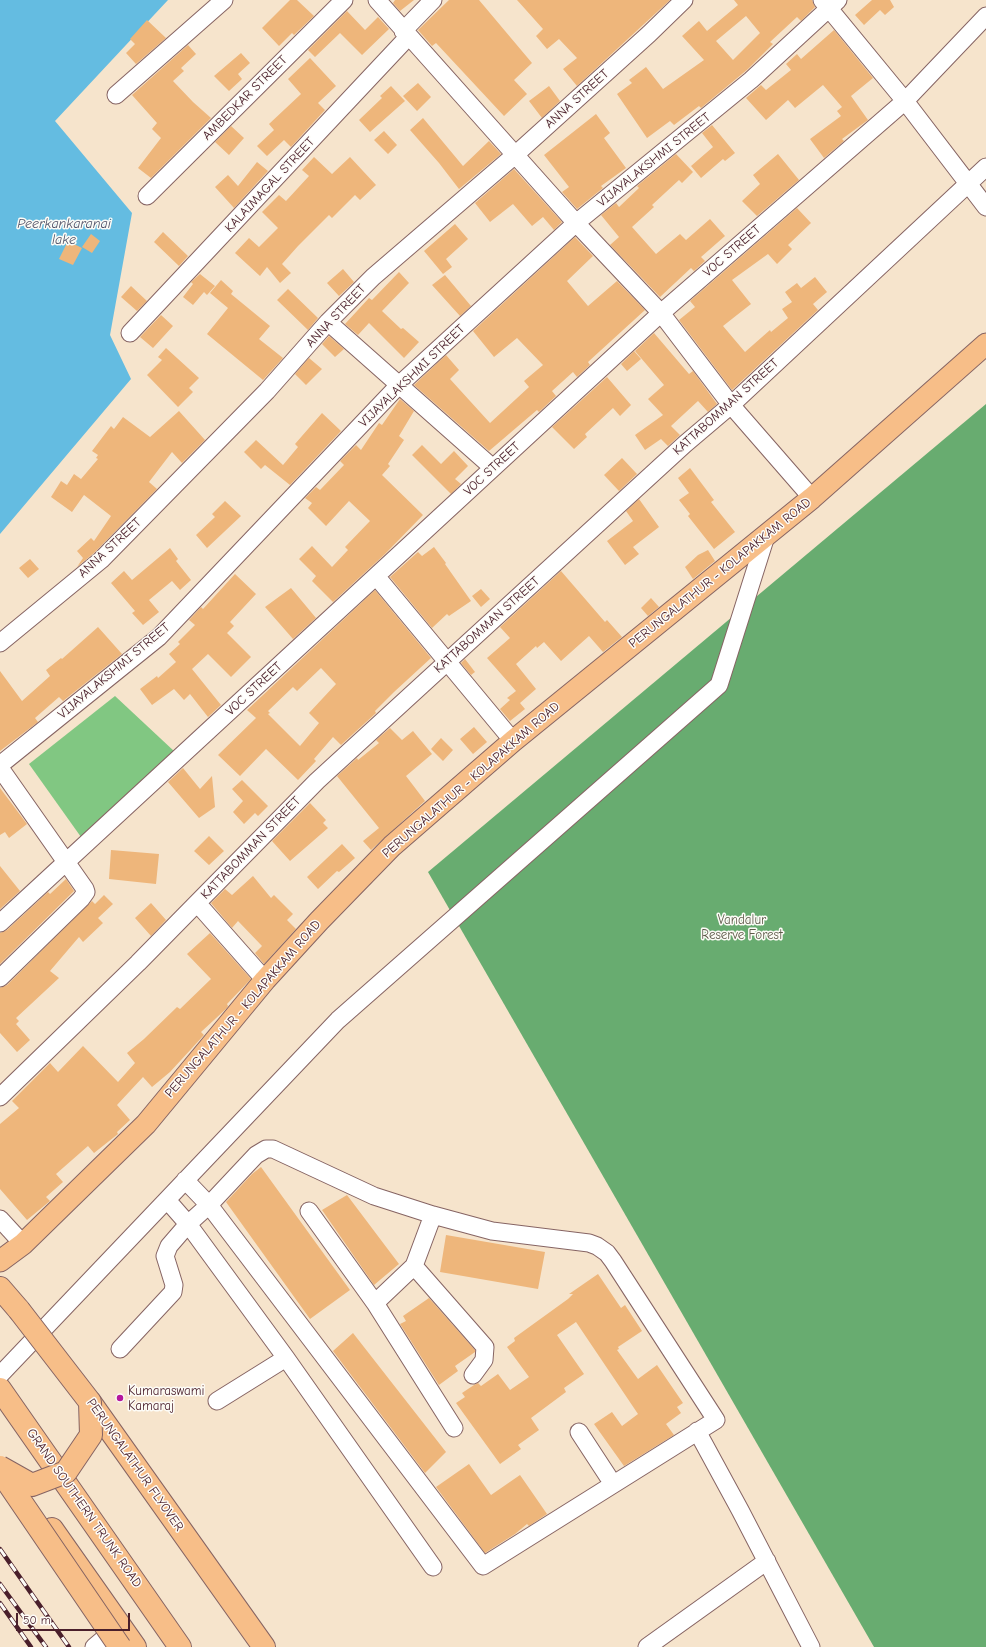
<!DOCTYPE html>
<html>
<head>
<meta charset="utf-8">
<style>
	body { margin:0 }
	#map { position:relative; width:986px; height:1647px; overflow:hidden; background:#f6e4cc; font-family:"Comic Neue",sans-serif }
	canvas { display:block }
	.scale { position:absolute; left:16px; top:1613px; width:114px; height:18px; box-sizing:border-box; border:2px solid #4a1f2b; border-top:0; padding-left:5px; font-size:12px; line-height:14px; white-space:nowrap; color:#4a1f2b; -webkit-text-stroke:3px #fdfcf7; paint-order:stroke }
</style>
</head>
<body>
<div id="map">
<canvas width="986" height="1647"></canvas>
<div class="scale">50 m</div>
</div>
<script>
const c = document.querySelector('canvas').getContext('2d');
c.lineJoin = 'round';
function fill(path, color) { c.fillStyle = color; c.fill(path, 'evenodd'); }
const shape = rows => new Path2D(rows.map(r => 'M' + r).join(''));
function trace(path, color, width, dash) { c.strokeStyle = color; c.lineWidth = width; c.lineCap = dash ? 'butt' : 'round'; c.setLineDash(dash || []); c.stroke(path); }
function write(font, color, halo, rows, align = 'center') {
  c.font = font + ' "Comic Neue",sans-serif'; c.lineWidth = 3; c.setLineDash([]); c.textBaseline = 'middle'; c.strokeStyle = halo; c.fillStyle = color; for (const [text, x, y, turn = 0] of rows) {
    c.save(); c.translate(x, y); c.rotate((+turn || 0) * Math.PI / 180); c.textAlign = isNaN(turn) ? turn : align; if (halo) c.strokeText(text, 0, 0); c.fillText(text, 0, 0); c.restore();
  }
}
fill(shape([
	[115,696,175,752,81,837,29,764]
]), '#81c782');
fill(shape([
	[986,404,986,1647,874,1647,428,872]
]), '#68ac70');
fill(shape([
	[0,0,168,0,55,121,132,213,110,335,131,379,0,534]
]), '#64bce1');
fill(shape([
	[290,0,297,0,314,16,294,35,292,33,279,46,262,28],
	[395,0,414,0,400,11,393,3],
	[449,0,479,0,532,63,514,80,527,94,504,116,436,43,432,46,418,30],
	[517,0,670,0,577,86,563,69,577,58,559,39,547,49,536,36,543,29],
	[734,0,812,0,815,7,801,21,797,17,770,42,773,44,748,69,701,108,699,106,674,125,670,121,647,138,617,94,632,83,629,80,646,67,663,89,704,60,682,36,699,21,707,31,738,5],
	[746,16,760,33,733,60,716,41],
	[872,0,890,0,894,7,885,15,880,10,864,25,855,15],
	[347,11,365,30,378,17,389,29,362,55,340,33,315,57,308,50],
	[147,20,166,38,136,64,126,53,135,44,130,39],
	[834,30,873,78,851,96,868,120,842,139,844,141,824,158,810,139,841,116,837,111,842,107,823,85,795,108,788,100,766,120,746,98,761,85,766,90,791,70,786,64,797,54,801,59],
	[188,45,196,54,181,68,184,71,173,81,193,102,211,118,151,178,138,168,161,138,152,129,157,123,132,95],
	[241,53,250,63,238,74,242,79,229,91,214,76],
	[310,58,336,86,318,103,325,110,291,147,284,140,267,156,257,146,274,130,269,124,301,94,288,79],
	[418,83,431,97,417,111,403,96],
	[391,86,405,101,370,132,359,120,382,98,380,96],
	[549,86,560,101,542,118,529,101],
	[596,114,610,133,604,138,626,168,601,186,603,188,577,209,562,192,569,187,544,155],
	[423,118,463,166,489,141,501,154,459,189,439,163,410,130],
	[712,125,735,153,725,161,723,159,701,178,691,166,713,147,702,133],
	[231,126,244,138,229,155,215,142],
	[384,131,397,145,388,154,374,140],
	[676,154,693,172,682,183,679,180,652,205,654,207,632,227,656,254,680,234,686,240,710,219,725,236,701,257,705,261,694,271,691,268,660,297,610,245,619,237,601,215,616,203,619,207,639,188,637,186,643,181],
	[778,154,799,180,757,216,742,201,760,184,753,175],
	[314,157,332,174,350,157,376,185,360,200,355,195,332,218,329,215,298,246,282,264,291,273,280,283,267,267,260,276,235,253,249,238,259,247,278,228,262,212,279,195,286,201,309,176,302,170],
	[257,162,268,171,234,208,215,187,228,175,238,186],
	[514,169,562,222,554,230,543,217,532,226,513,204,490,222,475,203],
	[797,208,811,223,788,245,792,249,777,264,768,254,732,280,751,304,723,326,745,352,770,330,771,332,788,318,782,309,792,302,785,292,797,283,801,288,815,277,827,292,813,304,818,310,732,390,679,320,695,307,690,301],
	[455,224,468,239,446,259,452,267,443,274,424,251],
	[163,232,188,256,179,266,154,242],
	[91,234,100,241,92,253,82,247],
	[575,237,593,256,567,281,588,306,617,281,645,310,588,362,590,365,577,377,573,372,552,391,556,396,539,412,537,410,489,451,414,385,446,355,459,370,450,379,490,423,529,387,524,381,543,365,517,338,494,357,473,331],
	[68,241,82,248,73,265,59,259],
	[343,269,354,282,339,296,327,283],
	[399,272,409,283,382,311,401,329,403,328,419,342,404,358,369,323,358,335,345,324,369,298,372,300],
	[200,274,215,286,207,295,204,292,193,305,183,297,193,284,191,282],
	[445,275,471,306,460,316,432,285],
	[221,280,233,291,231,294,270,326,259,339,283,358,263,380,207,334,228,308,210,293],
	[131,286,147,301,137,311,121,297],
	[288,289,318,318,308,330,277,300],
	[161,315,173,326,153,348,140,337],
	[654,333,689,374,693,371,717,404,708,412,698,401,671,426,680,435,668,446,661,439,645,450,635,435,663,415,648,399,664,385,635,351],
	[329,336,344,349,335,357,322,344],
	[166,348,199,378,189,388,193,392,178,407,147,375,162,360,158,357],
	[634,351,641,359,627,371,621,364],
	[309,358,322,369,306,385,295,374],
	[607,377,631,405,620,416,613,408,585,434,587,437,574,449,552,427],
	[400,399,414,411,399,436,404,440,388,464,390,466,382,475,423,515,385,554,333,602,312,581,316,576,299,559,312,546,332,567,348,550,345,547,370,521,349,501,326,526,308,508,312,503,305,498,316,487,320,490,344,465,340,461,356,445,361,450,379,423,382,425],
	[179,411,205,440,182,463,172,452,149,482,157,489,94,553,77,567,83,558,77,551,91,538,94,541,111,516,84,495,72,512,51,497,61,481,67,485,74,474,81,479,98,459,96,458,98,455,92,451,111,426,114,429,123,417,150,437],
	[322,413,341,431,290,485,265,465,261,469,244,452,256,440,283,465,298,447,295,444],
	[422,445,441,464,454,451,468,466,455,479,461,484,451,494,412,455],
	[622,458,637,474,619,491,604,475],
	[690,468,714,500,711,502,735,532,714,549,688,516,690,514,679,500,689,493,678,478],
	[639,499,659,527,633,547,639,554,625,565,607,541,633,521,626,511],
	[225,501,241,516,207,548,196,535,215,517,212,514],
	[434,547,446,563,445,564,471,601,449,616,447,614,432,628,390,577,418,552,422,556],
	[170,548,178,559,176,561,191,580,180,590,172,581,149,600,159,612,143,625,132,613,135,611,111,583,124,571,132,580],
	[708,550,715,561,693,579,685,567,698,555],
	[30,559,39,569,28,578,19,568],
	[561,571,605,622,607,620,622,637,603,652,589,636,561,661,544,642,537,648,536,646,516,664,536,689,520,703,525,709,510,721,500,709,510,700,507,698,516,691,487,658,510,638,500,627],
	[235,574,256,594,230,622,234,626,227,633,251,657,231,677,208,654,192,669,221,705,208,717,190,694,184,700,174,689,152,705,140,689,157,676,158,678,176,662,169,654,180,644,178,642,195,625,189,620,201,607,203,609],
	[291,588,316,618,293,639,265,607],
	[481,589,490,599,481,607,472,596],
	[375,590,431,658,394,692,375,711,376,713,341,745,333,737,314,759,316,761,298,780,266,749,240,776,218,755,256,718,247,710],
	[321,668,336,684,309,713,319,723,300,746,268,714,270,713,268,711,293,687,297,691],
	[651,598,659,607,648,616,641,608],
	[98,627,122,654,63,701,59,697,35,718,38,722,0,751,0,671,22,701,50,676,46,670,61,658,62,659],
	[465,659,475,672,471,675,461,663],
	[474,727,487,742,473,754,460,739],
	[390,728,402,740,413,731,432,754,406,776,425,801,371,850,363,841,379,828,337,776,357,758,358,760,379,743,376,740],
	[441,738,453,750,443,761,431,749],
	[183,768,200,789,212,776,215,807,199,818,168,782],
	[242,780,268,806,258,816,255,813,244,824,233,812,243,801,232,789],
	[0,788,27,824,9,838,5,832,0,835],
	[310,803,326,820,323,823,328,828,290,861,272,841],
	[209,836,224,851,209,865,194,851],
	[342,844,355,858,339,872,337,871,318,889,307,877],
	[111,850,159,854,156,884,109,879],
	[0,866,20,891,0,909],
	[253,876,271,898,274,895,293,914,287,920,296,929,264,964,255,953,262,946,238,921,232,928,211,903,225,889,232,895],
	[66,879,74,891,73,892,0,964,0,933,7,930,48,892,50,894],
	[104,895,113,904,98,918,103,923,83,942,79,937,50,971,59,978,16,1018,19,1021,16,1024,30,1040,17,1052,0,1033,0,988,7,985,92,901,95,904],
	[151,903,166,920,151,936,135,918],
	[210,933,251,979,227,1004,228,1006,227,1008,201,1032,204,1035,170,1072,152,1087,143,1077,117,1105,130,1120,117,1132,118,1134,94,1153,88,1146,56,1174,63,1182,46,1197,50,1201,27,1220,0,1189,0,1124,19,1108,12,1101,50,1063,58,1072,83,1046,118,1082,135,1063,127,1053,144,1039,177,1007,180,1009,211,979,187,954],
	[261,1167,350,1290,310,1319,226,1202,252,1174],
	[347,1195,399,1264,374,1285,322,1210],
	[446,1235,545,1252,538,1289,440,1272],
	[598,1274,621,1308,625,1305,642,1331,618,1347,619,1349,617,1350,638,1379,657,1365,683,1403,677,1407,681,1413,666,1424,674,1435,624,1466,594,1424,612,1412,622,1426,638,1414,576,1322,557,1335,584,1374,564,1388,566,1392,531,1418,539,1430,518,1445,521,1449,500,1464,456,1403,465,1397,462,1393,474,1385,478,1383,481,1386,498,1374,510,1390,529,1377,507,1347,515,1341,514,1338,568,1299,573,1294,569,1294],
	[429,1298,475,1350,475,1352,455,1366,458,1371,439,1385,400,1324,406,1321,403,1316],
	[353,1333,446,1452,425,1473,333,1351],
	[469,1464,491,1495,520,1475,547,1514,529,1526,527,1524,515,1534,485,1553,436,1487]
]), '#eeb67b');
const minor = shape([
	[377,0,576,223,661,313,731,405,812,498],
	[822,0,905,101,986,207],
	[403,31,433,0],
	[116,95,224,0],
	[147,196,344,0],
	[328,322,493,468],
	[130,333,408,37],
	[376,576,513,741],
	[0,643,101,560,267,391,328,322,373,277,515,155,649,34,684,0],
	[0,765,159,637,399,385,576,223,751,80,838,0],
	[0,768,85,889,86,892,81,899,0,978],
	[197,903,265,980],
	[0,923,661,313,905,101,986,16],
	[0,1097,138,963,317,781,685,444,731,405,986,167],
	[167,1200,188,1224,286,1358,433,1567],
	[309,1211,375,1303,414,1266,433,1215],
	[0,1219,23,1244],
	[414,1266,485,1347,484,1360,473,1375],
	[375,1303,454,1428],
	[120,1349,173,1292,174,1285,165,1256,169,1246,188,1224,209,1205,256,1155,266,1149,273,1149,374,1196,433,1215,492,1231,589,1243,597,1246,607,1253,613,1261,716,1420,483,1566,209,1205,185,1180],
	[0,1375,338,1020,719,685,766,536],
	[217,1401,286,1358],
	[697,1431,740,1510,811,1647],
	[579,1432,613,1484],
	[94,1647,120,1625],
	[647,1647,767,1561]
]);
const major = shape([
	[0,1261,23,1244,146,1124,265,980,319,921,392,846,513,741,812,498,986,344]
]);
const highway = shape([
	[0,1288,19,1310],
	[0,1389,180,1647],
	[90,1402,264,1647],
	[52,1529,135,1647]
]);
trace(minor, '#866463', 19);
trace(major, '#866463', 23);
trace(highway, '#866463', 24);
trace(minor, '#fff', 17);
trace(major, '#f7be88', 21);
trace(highway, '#f7be88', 22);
const rail = shape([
	[0,1549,69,1647],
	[0,1584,46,1647],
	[0,1603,31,1647]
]);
trace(rail, '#4a1f2b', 4.5);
trace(rail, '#fdfcf7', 3, [9]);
const highwayBridge = shape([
	[0,1467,32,1485,66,1472,91,1435,90,1402,19,1310],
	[0,1471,120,1647]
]);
trace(highwayBridge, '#866463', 24, []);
trace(highwayBridge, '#f7be88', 22);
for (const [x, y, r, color] of [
	[120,1398,4,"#b5179e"]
]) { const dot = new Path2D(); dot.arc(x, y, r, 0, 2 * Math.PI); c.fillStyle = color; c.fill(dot); trace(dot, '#fdfcf7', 1.5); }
write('13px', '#4a1f2b', '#fdfcf7', [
	["AMBEDKAR STREET",245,98,-45],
	["ANNA STREET",577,99,-42],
	["VIJAYALAKSHMI STREET",654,160,-39],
	["KALAIMAGAL STREET",270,185,-47],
	["VOC STREET",732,251,-41],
	["ANNA STREET",336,316,-47],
	["VIJAYALAKSHMI STREET",412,376,-44],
	["KATTABOMMAN STREET",726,407,-42],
	["VOC STREET",492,469,-43],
	["ANNA STREET",110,548,-43],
	["PERUNGALATHUR - KOLAPAKKAM ROAD",720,573,-39],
	["KATTABOMMAN STREET",487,625,-42],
	["VIJAYALAKSHMI STREET",114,671,-40],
	["VOC STREET",254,689,-43],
	["PERUNGALATHUR - KOLAPAKKAM ROAD",471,780,-41],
	["KATTABOMMAN STREET",251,848,-46],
	["PERUNGALATHUR - KOLAPAKKAM ROAD",243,1009,-49],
	["PERUNGALATHUR FLYOVER",135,1465,55],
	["GRAND SOUTHERN TRUNK ROAD",84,1508,55]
]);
write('13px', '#5d5a49', '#fdfcf7', [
	["Vandalur",742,920],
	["Reserve Forest",742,935]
]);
write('13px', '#4a1f2b', '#fdfcf7', [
	["Kumaraswami",128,1391],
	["Kamaraj",128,1406]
], 'left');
write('italic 14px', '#53566b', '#fdfcf7', [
	["Peerkankaranai",64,224],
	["lake",64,240]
]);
</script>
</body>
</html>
